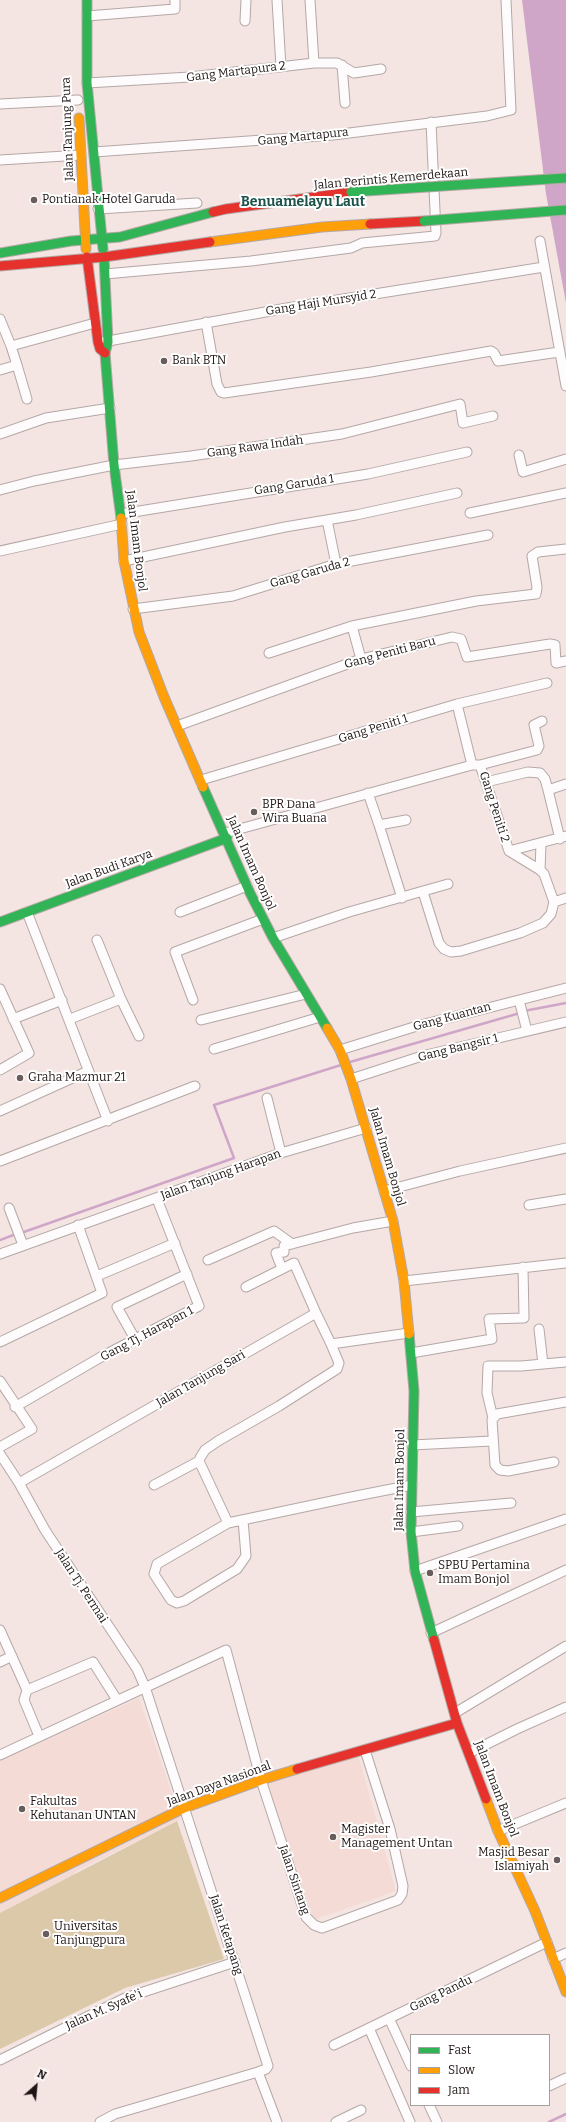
<!DOCTYPE html>
<html>
<head>
<meta charset="utf-8">
<style>
	body { margin:0 }
	#map { position:relative; width:566px; height:2122px; overflow:hidden; background:#f4e5e3; font-family:Bitter,serif }
	canvas { display:block }
	.legend { position:absolute; left:410px; top:2034px; width:140px; height:72px; box-sizing:border-box; background:#fff; border:1px solid #a5a1a1; margin:0; padding:5px 7px; list-style:none; font-size:12px; color:#1e1413 }
	.legend li { display:flex; align-items:center; gap:8px; height:20px }
	.legend b { width:20px; border:1px solid #a5a1a1 }
	.north { position:absolute; left:16px; top:2066px; width:40px; height:40px; -webkit-text-stroke:3px #fff; paint-order:stroke; rotate:27deg; font-size:11px; font-weight:700; line-height:16px; text-align:center; color:#1e1413 }
	.north::after { content:''; display:block; margin:auto; width:14px; height:18px; background:#1e1413; clip-path:polygon(50% 0,100% 100%,50% 72%,0 100%) }
</style>
</head>
<body>
<div id="map">
<canvas width="566" height="2122"></canvas>
<ul class="legend">
<li><b style="height:5px;background:#30b455"></b>Fast</li>
<li><b style="height:5px;background:#ff9f0a"></b>Slow</li>
<li><b style="height:5px;background:#e5322d"></b>Jam</li>
</ul>
<div class="north">N</div>
</div>
<script>
const c = document.querySelector('canvas').getContext('2d');
c.lineJoin = 'round';
function fill(path, color) { c.fillStyle = color; c.fill(path, 'evenodd'); }
const shape = rows => new Path2D(rows.map(r => 'M' + r).join(''));
function trace(path, color, width, dash) { c.strokeStyle = color; c.lineWidth = width; c.lineCap = dash ? 'butt' : 'round'; c.setLineDash(dash || []); c.stroke(path); }
function write(font, color, halo, rows, align = 'center') {
  c.font = font + ' Bitter,serif'; c.lineWidth = 4; c.setLineDash([]); c.textBaseline = 'middle'; c.strokeStyle = halo; c.fillStyle = color; for (const [text, x, y, turn = 0] of rows) {
    c.save(); c.translate(x, y); c.rotate((+turn || 0) * Math.PI / 180); c.textAlign = isNaN(turn) ? turn : align; if (halo) c.strokeText(text, 0, 0); c.fillText(text, 0, 0); c.restore();
  }
}
fill(shape([
	[139,1698,181,1819,75,1872,108,1996,0,2049,0,1761],
	[358,1754,396,1891,314,1920,267,1783]
]), '#f5dbd6');
fill(shape([
	[177,1821,224,1959,125,1988,0,2049,0,1913]
]), '#dbc9aa');
fill(shape([
	[522,0,566,0,566,303,546,194]
]), '#cfa6c8');
trace(shape([
	[524,1011,566,1003],
	[350,1062,520,1013],
	[21,1233,234,1158,214,1105,341,1065],
	[0,1240,16,1234],
	[549,2122,566,2114]
]), '#cfa6c8', 2.5);
const street = shape([
	[277,0,281,67],
	[310,0,314,63],
	[87,16,175,9,175,0],
	[245,21,246,0],
	[342,65,345,103],
	[87,83,190,77,314,63,337,63,354,73,381,69],
	[0,104,78,100],
	[94,152,333,135,487,116,511,110,506,0],
	[0,160,81,155],
	[98,209,197,203],
	[540,241,566,386],
	[105,274,251,261,351,248,362,243,435,236,436,233,431,122],
	[0,319,11,346],
	[206,322,217,384,221,392,224,393,371,372,491,351,494,353,498,361,559,352],
	[103,342,287,308,544,267],
	[17,365,27,399],
	[0,370,17,365,11,346,95,323],
	[0,434,46,418,110,408],
	[519,455,523,472,566,459],
	[0,490,34,481,114,465,191,456,342,434,460,404,463,423,493,416],
	[470,513,566,493],
	[121,514,368,474,467,452],
	[327,520,336,564],
	[0,551,122,524],
	[124,561,285,527,356,515,457,493],
	[133,609,233,596,336,564,488,535],
	[352,626,361,659],
	[269,653,352,626,476,601,536,594,537,587,532,556,538,552,566,549],
	[457,704,472,765],
	[177,726,361,659,452,637,461,639,467,657,550,644,555,645,556,663,566,661],
	[480,765,537,750,539,746,534,725,542,721],
	[201,780,457,704,547,683],
	[486,782,528,772,540,773,545,779,548,790,560,839],
	[548,790,566,784],
	[368,793,379,825],
	[225,833,472,765,480,765,509,851,540,870,544,874,554,902,551,914,543,923,520,933,461,951,451,952,444,949,439,943,423,892],
	[509,851,566,836],
	[540,870,541,844],
	[402,898,379,825,406,820],
	[554,902,566,898],
	[27,912,108,1121],
	[180,912,247,886],
	[273,938,349,912,448,884],
	[97,940,121,999],
	[0,989,29,1053,0,1070],
	[193,1000,175,952,263,919],
	[519,1000,527,1031],
	[13,1019,62,1000],
	[70,1019,121,999,139,1036],
	[201,1020,306,994],
	[214,1049,320,1017],
	[340,1050,417,1026,566,988],
	[351,1079,422,1056,566,1022],
	[267,1098,281,1153],
	[0,1111,88,1071],
	[0,1161,195,1086],
	[384,1191,460,1171,566,1148],
	[529,1205,566,1199],
	[9,1208,23,1245],
	[0,1254,281,1153,366,1128],
	[208,1260,274,1231,292,1244],
	[282,1269,276,1253,284,1252,284,1246,353,1228,393,1221],
	[97,1276,175,1243],
	[404,1281,566,1263],
	[246,1287,294,1263,316,1313],
	[539,1329,543,1364],
	[135,1339,117,1307,187,1274],
	[0,1342,102,1293,78,1225],
	[411,1353,492,1339,489,1319,524,1318,523,1267],
	[0,1381,32,1429,0,1447],
	[15,1407,101,1357,199,1306,157,1199],
	[493,1418,487,1393,488,1366,521,1366,566,1362],
	[412,1445,492,1441],
	[0,1454,19,1483,45,1530,137,1669,145,1687,268,2066,266,2069,258,2072,115,2114,100,2122],
	[554,1462,508,1471,500,1470,495,1465,492,1420,497,1414,566,1402],
	[19,1483,316,1313,331,1344,409,1333],
	[154,1485,199,1461],
	[411,1512,511,1503],
	[243,1520,246,1556,237,1569,184,1601,177,1603,171,1600,154,1574,157,1564,228,1523,351,1497,412,1485],
	[228,1523,199,1461,200,1458,205,1450,218,1441,279,1406,337,1369,339,1363,331,1344],
	[411,1532,458,1526],
	[415,1571,566,1519],
	[0,1630,27,1690,93,1662,117,1700],
	[431,1633,566,1570],
	[0,1662,12,1656],
	[27,1690,24,1700,39,1736],
	[455,1713,566,1646],
	[469,1753,517,1729,566,1707],
	[0,1755,226,1650,261,1780,306,1917,314,1925,322,1928,398,1900,402,1894,403,1886,390,1829,365,1750],
	[498,1831,566,1803],
	[553,1959,566,1953],
	[389,2018,411,2066],
	[369,2028,410,2122],
	[334,2045,547,1942],
	[0,2060,125,1998,235,1962],
	[258,2072,277,2122],
	[549,2086,566,2078],
	[429,2105,437,2122],
	[336,2122,361,2110]
]);
const fast = shape([
	[87,0,87,83,103,249],
	[0,253,71,241,120,237,213,212],
	[104,257,108,342,105,353,114,465,121,518],
	[203,787,250,893,273,938,327,1028],
	[0,922,227,838],
	[409,1334,414,1391,411,1532,415,1571,434,1640]
]);
const slow = shape([
	[79,118,86,249],
	[210,242,322,227,370,224],
	[121,518,124,561,139,632,164,697,203,787],
	[327,1028,340,1050,351,1079,393,1221,404,1281,409,1334],
	[486,1799,498,1831,535,1911,566,1992],
	[0,1898,184,1808,261,1780,297,1769]
]);
const jam = shape([
	[213,212,226,209,351,192],
	[370,224,424,221],
	[87,257,98,342,100,349,105,353],
	[0,266,104,257,210,242],
	[434,1640,457,1723,486,1799],
	[297,1769,457,1723]
]);
trace(street, '#b4a8a6', 11);
trace(fast, '#b4a8a6', 11);
trace(slow, '#b4a8a6', 11);
trace(jam, '#b4a8a6', 11);
trace(street, '#fdfbfb', 9);
trace(fast, '#30b455', 9);
trace(slow, '#ff9f0a', 9);
trace(jam, '#e5322d', 9);
const fastBridge = shape([
	[351,192,566,178],
	[424,221,566,210]
]);
trace(fastBridge, '#b4a8a6', 11, []);
trace(fastBridge, '#30b455', 9);
for (const [x, y, r, color] of [
	[34,200,4,"#695d5c"],
	[164,361,4,"#695d5c"],
	[254,812,4,"#695d5c"],
	[20,1078,4,"#695d5c"],
	[430,1573,4,"#695d5c"],
	[22,1809,4,"#695d5c"],
	[333,1837,4,"#695d5c"],
	[557,1860,4,"#695d5c"],
	[46,1934,4,"#695d5c"]
]) { const dot = new Path2D(); dot.arc(x, y, r, 0, 2 * Math.PI); c.fillStyle = color; c.fill(dot); trace(dot, '#fff', 1.5); }
write('12px', '#1e1413', '#fff', [
	["Gang Martapura 2",236,72,-7],
	["Jalan Tanjung Pura",68,129,-92],
	["Gang Martapura",303,137,-6],
	["Jalan Perintis Kemerdekaan",391,179,-5],
	["Gang Haji Mursyid 2",321,303,-9],
	["Gang Rawa Indah",255,447,-8],
	["Gang Garuda 1",294,485,-9],
	["Jalan Imam Bonjol",136,541,83],
	["Gang Garuda 2",310,573,-16],
	["Gang Peniti Baru",390,653,-15],
	["Gang Peniti 1",373,729,-17],
	["Gang Peniti 2",494,807,72],
	["Jalan Imam Bonjol",251,863,66],
	["Jalan Budi Karya",109,869,-20],
	["Gang Kuantan",452,1017,-15],
	["Gang Bangsir 1",458,1048,-14],
	["Jalan Imam Bonjol",387,1157,74],
	["Jalan Tanjung Harapan",221,1175,-20],
	["Gang Tj. Harapan 1",147,1334,-28],
	["Jalan Tanjung Sari",201,1379,-30],
	["Jalan Imam Bonjol",400,1480,-89],
	["Jalan Tj. Permai",81,1586,57],
	["Jalan Daya Nasional",219,1784,-20],
	["Jalan Imam Bonjol",496,1789,69],
	["Jalan Sintang",294,1880,71],
	["Jalan Ketapang",226,1935,72],
	["Gang Pandu",441,1994,-26],
	["Jalan M. Syafe'i",104,2010,-24]
]);
write('12px', '#1e1413', '#fff', [
	["Pontianak Hotel Garuda",42,200],
	["Bank BTN",172,361],
	["BPR Dana",262,805],
	["Wira Buana",262,819],
	["Graha Mazmur 21",28,1078],
	["SPBU Pertamina",438,1566],
	["Imam Bonjol",438,1580],
	["Fakultas",30,1802],
	["Kehutanan UNTAN",30,1816],
	["Magister",341,1830],
	["Management Untan",341,1844],
	["Masjid Besar",549,1853,"right"],
	["Islamiyah",549,1867,"right"],
	["Universitas",54,1927],
	["Tanjungpura",54,1941]
], 'left');
write('bold 14px', '#1b534b', '#fff', [
	["Benuamelayu Laut",303,202]
]);
</script>
</body>
</html>
